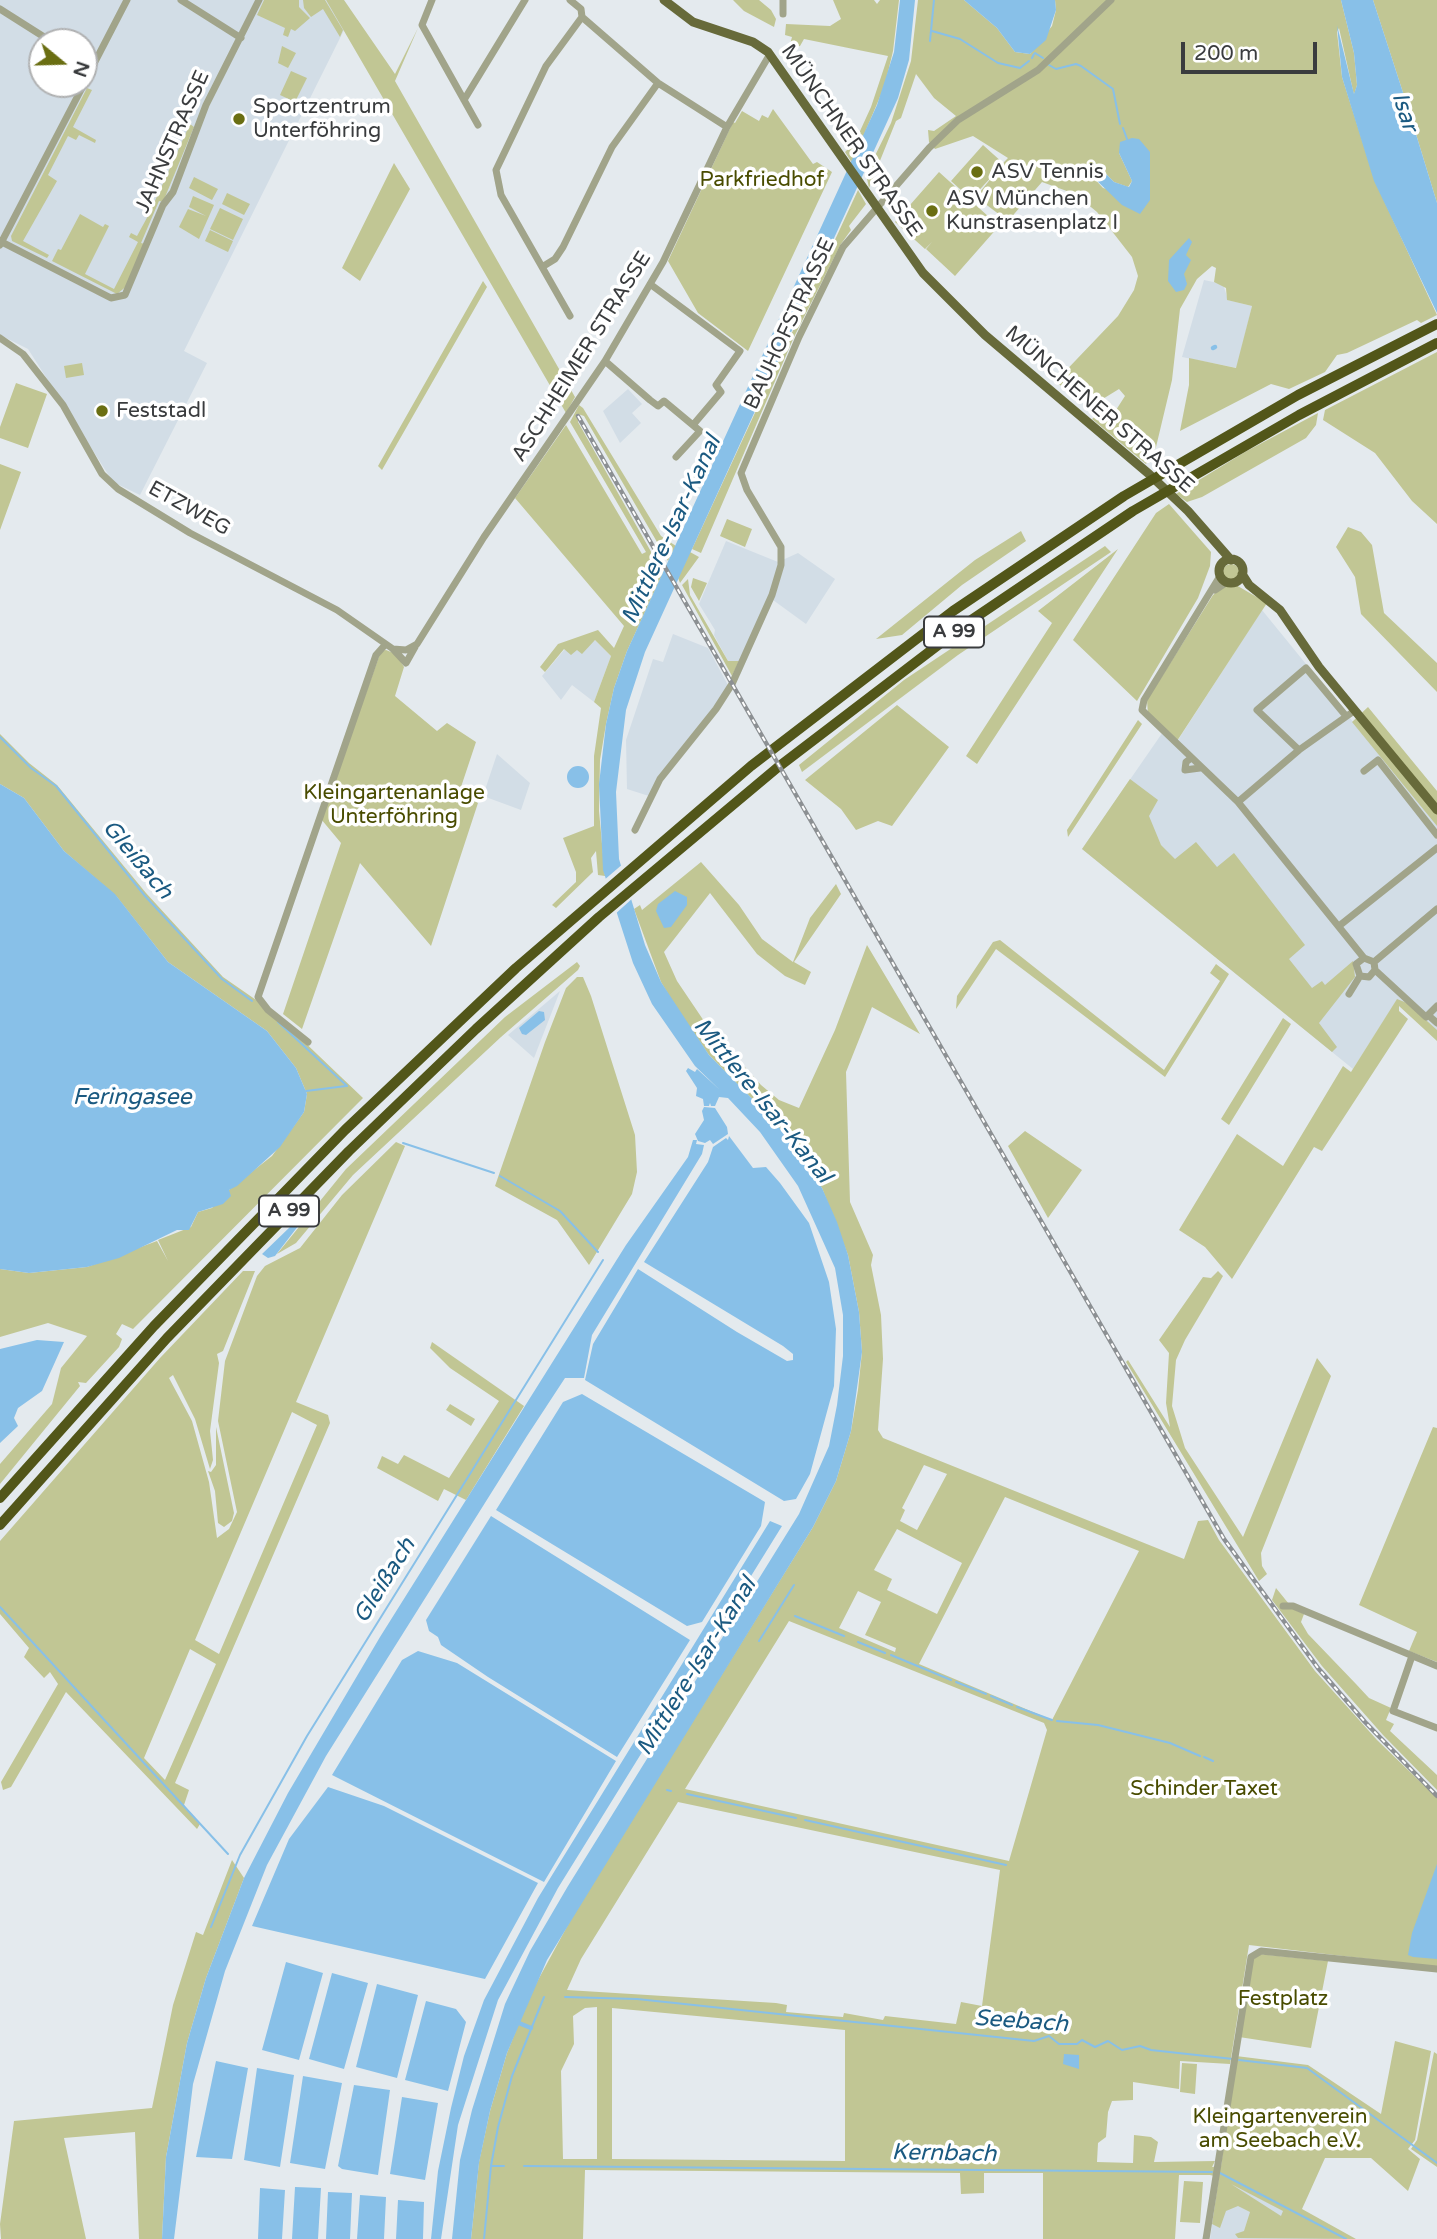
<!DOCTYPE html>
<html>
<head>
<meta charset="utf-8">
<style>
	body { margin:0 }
	#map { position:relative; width:1437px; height:2239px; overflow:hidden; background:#e4eaee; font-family:"Varela Round",sans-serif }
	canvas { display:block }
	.north { position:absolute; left:28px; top:28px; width:70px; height:70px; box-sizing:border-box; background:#fff; border:2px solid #b0b1b2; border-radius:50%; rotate:109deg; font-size:19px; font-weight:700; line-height:28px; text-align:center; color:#3a3c3e }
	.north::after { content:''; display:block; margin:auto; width:24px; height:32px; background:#6a6e12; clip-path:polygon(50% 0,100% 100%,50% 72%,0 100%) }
	.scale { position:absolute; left:1181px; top:42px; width:136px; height:32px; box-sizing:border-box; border:4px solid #3a3c3e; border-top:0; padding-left:9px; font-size:21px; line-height:24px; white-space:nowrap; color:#3a3c3e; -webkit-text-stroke:5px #fff; paint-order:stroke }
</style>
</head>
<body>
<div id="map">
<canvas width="1437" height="2239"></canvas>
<div class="north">N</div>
<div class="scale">200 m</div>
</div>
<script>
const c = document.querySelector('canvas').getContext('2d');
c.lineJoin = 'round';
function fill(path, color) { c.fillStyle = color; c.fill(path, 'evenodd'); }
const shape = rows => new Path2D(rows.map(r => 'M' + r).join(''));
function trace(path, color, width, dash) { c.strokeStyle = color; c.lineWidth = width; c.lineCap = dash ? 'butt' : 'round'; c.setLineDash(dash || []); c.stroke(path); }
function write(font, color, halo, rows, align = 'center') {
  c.font = font + ' "Varela Round",sans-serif'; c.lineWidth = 7; c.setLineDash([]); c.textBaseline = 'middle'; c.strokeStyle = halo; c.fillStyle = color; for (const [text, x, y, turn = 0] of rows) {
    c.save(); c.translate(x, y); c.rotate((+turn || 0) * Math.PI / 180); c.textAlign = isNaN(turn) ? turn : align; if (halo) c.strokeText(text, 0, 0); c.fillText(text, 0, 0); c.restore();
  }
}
fill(shape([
	[0,0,326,0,344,30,184,351,207,363,140,495,113,482,28,349,0,335],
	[42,42,84,42,84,84,42,84],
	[1204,280,1223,284,1228,300,1252,306,1237,368,1182,357],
	[628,389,642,404,632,413,641,423,620,443,603,411],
	[726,541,778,562,798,553,835,579,806,624,773,600,740,675,736,663,728,661,714,635,715,630,699,604],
	[1262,610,1437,825,1437,1036,1397,1000,1353,1069,1082,849,1165,729,1178,740],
	[673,634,708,648,730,689,672,765,652,797,627,789,626,740,653,659,663,662],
	[595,640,611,656,594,702,572,685,561,700,542,676,565,649,577,650],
	[497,754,530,783,521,810,483,796],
	[560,991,534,1058,508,1035],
	[1219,2177,1284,2211,1331,2239,1210,2239]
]), '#d2dde6');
fill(shape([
	[264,0,299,0,299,7,310,18,295,31,291,29,288,37,283,35,285,28,257,15],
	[303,0,325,0,343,30,340,37,323,9,311,17,304,8],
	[326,0,344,0,395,74,418,28,395,81,575,397,566,413],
	[733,0,759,0,771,10,776,19,774,27,744,11],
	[833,0,874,0,877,4,880,0,899,0,893,51,885,85,852,163,845,152,855,142,871,107,888,56,804,39,800,46,789,48,792,37,785,35,786,24,830,26,841,19],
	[918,0,964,0,997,28,1015,52,1030,54,1052,26,1056,10,1055,0,1341,0,1354,53,1357,85,1354,95,1339,28,1337,32,1342,77,1375,181,1437,315,1421,323,1417,320,1347,353,1337,355,1325,372,1289,389,1271,384,1180,431,1189,385,1189,358,1236,368,1252,306,1227,300,1226,288,1214,282,1216,268,1212,266,1197,279,1180,309,1172,380,1156,447,1146,464,1092,419,1102,410,1116,410,1125,396,1119,389,1093,405,1055,382,1118,316,1134,290,1138,276,1132,257,1097,212,1075,194,1042,182,1008,221,976,197,996,172,971,199,951,181,983,145,1003,163,1008,158,973,136,935,149,929,142,928,130,934,131,956,116,934,98,916,74,901,118,896,121,869,188,866,174,891,123,911,61],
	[1150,152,1150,200,1103,188,1090,174,1089,167,1095,163,1114,182,1128,187,1132,181,1119,153],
	[1373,0,1437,0,1437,203,1408,108],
	[282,46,296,53,288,68,278,63],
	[291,71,307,78,295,102,280,95],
	[87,88,92,90,73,127,96,140,95,143,79,135,76,140,68,136,48,175,57,181,23,241,49,255,47,258,12,241,11,236],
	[773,109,813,164,817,162,832,172,748,351,698,313,668,261,733,122,735,123,742,111,759,121,762,115,768,118],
	[190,124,194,127,163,202,159,201,141,243,145,244,128,285,117,294,52,261,58,249,61,250,80,214,103,227,105,224,109,226,85,274,114,289,138,242,129,237,131,233,137,236,149,214],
	[394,163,410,189,360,281,342,268],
	[939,172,999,226,955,276,926,249,932,242,925,249,895,222],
	[194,177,218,189,212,200,189,188],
	[858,190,866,204,849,226,851,230,841,244,794,337,701,553,692,549],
	[227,193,250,204,244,215,222,204],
	[193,196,214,205,199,239,179,227,188,209,206,216,189,207],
	[220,208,243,219,233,240,210,229],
	[210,230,233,241,228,252,205,241],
	[483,281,487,287,382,470,378,466],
	[1437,352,1437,524,1412,501,1375,453,1323,420,1325,410],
	[82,363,84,375,66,378,64,366],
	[16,383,47,394,28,448,0,438,0,427],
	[579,405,583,408,661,536,676,546,668,561,584,416,578,414,578,422,663,573,627,651,614,688,606,724,600,760,599,811,605,876,598,875,596,851,591,858,593,872,556,908,552,905,576,882,576,872,563,838,594,826,594,756,601,708,594,702,611,656,595,640,582,654,577,650,571,655,564,649,545,672,540,667,558,644,598,630,614,648,624,626,515,498,566,425,642,554,646,552,570,422],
	[1318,413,1316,425,1306,438,1202,497,1187,502,1176,494,1245,452],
	[0,464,21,472,0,530],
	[1169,504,1211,552,1210,566,1198,598,1137,701,1073,640,1156,513],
	[727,519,752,529,745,547,720,536],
	[1348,527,1361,532,1372,545,1384,613,1437,663,1437,692,1361,614,1355,577,1336,547],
	[1021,531,1026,541,962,585,902,635,876,639,975,560],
	[1105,546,1111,552,958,655,802,772,799,765,904,680],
	[1118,549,977,764,966,756,1052,623,1038,611],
	[690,552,699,557,680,583,678,578],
	'1223 572a8 8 0 1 1 16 0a8 8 0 1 1-16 0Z',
	[693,578,707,583,699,601,691,587],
	[688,579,690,595,728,661,739,661,732,676,682,585],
	[1225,585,1236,585,1267,603,1177,741,1148,715,1147,700,1213,595],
	[386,650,396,654,404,667,395,696,437,731,447,723,476,742,459,793,478,803,431,946,360,863,302,1029,283,1014,341,843,321,819,381,651],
	[897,705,949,747,892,826,878,821,856,830,841,809,805,780],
	[1368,707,1437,791,1437,826,1352,722],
	[1138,720,1142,724,1068,837,1067,830],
	[0,734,29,763,57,785,146,893,223,977,272,1011,363,1098,133,1329,122,1324,116,1334,122,1339,119,1347,86,1383,78,1382,80,1386,0,1484,0,1464,52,1404,61,1368,87,1336,48,1323,0,1337,0,1269,29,1273,87,1267,157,1241,168,1261,158,1240,191,1227,198,1212,212,1208,230,1189,272,1156,304,1112,307,1094,296,1068,267,1031,168,962,117,897,64,851,24,798,0,784],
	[1130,779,1158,800,1149,816,1161,845,1175,859,1196,842,1217,867,1234,853,1305,945,1289,959,1312,988,1322,981,1325,985,1353,961,1355,977,1319,1023,1337,1047,1332,1052,1082,849],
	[701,862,739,905,762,939,793,962,810,918,836,884,841,894,794,962,811,972,805,985,785,976,757,954,710,893,664,952,677,981,706,1024,761,1085,779,1100,799,1108,835,1030,867,945,920,1034,872,1007,846,1072,850,1202,873,1255,871,1265,881,1315,883,1359,878,1430,883,1438,1184,1559,1198,1521,1208,1520,1219,1540,1315,1671,1377,1740,1437,1798,1437,1967,1249,1945,1230,2064,1180,2061,1179,2089,1133,2082,1133,2100,1112,2101,1108,2112,1106,2137,1098,2143,1097,2162,1133,2163,1134,2135,1151,2137,1158,2142,1154,2162,1215,2161,1212,2167,1221,2166,1236,2056,1308,2065,1381,2114,1395,2041,1431,2051,1415,2140,1408,2149,1420,2159,1408,2191,1371,2158,1325,2158,1302,2209,1356,2239,1238,2238,1235,2234,1244,2231,1250,2212,1238,2206,1226,2211,1220,2228,1212,2224,1219,2177,1210,2175,1179,2175,1175,2239,1043,2239,1043,2173,984,2173,984,2193,961,2194,960,2173,585,2170,583,2239,471,2239,479,2162,490,2111,507,2053,531,1993,576,1910,813,1527,836,1481,851,1431,858,1390,862,1352,859,1312,848,1255,822,1188,774,1121,709,1055,677,1009,661,982,634,909,640,905,642,910],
	[924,1465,947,1474,917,1530,900,1521,905,1510,902,1508],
	[1005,1497,1139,1551,1052,1720,919,1664],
	[897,1529,962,1563,937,1614,887,1590,892,1579,874,1570],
	[858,1591,881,1602,865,1635,896,1648,895,1652,839,1628],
	[789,1621,1044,1723,1047,1730,1009,1861,685,1789],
	[678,1802,1000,1870,982,2006,961,2002,956,2024,885,2016,883,2020,844,2013,843,2017,786,2012,787,2005,776,2003,567,1990,581,1959],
	[597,2007,597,2159,563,2159,561,2071,574,2044,573,2016,585,2008],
	[612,2008,845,2030,845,2161,612,2159],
	[1231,2184,1283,2211,1281,2216],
	[1000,940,1164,1070,1220,981,1210,973,1216,964,1229,974,1165,1077,996,949,956,1009,957,996,993,942],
	[577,962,580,966,578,970,501,1037,353,1175,296,1243,277,1254,346,1169,505,1017],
	[577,977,583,977,591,996,635,1135,637,1172,632,1194,589,1265,557,1220,495,1186,545,1042,566,988],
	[1397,999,1407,1003,1437,1030,1437,1041,1399,1006,1399,1011,1408,1019,1322,1151,1314,1147,1232,1279,1205,1247,1179,1230,1237,1134,1283,1166,1343,1066,1351,1072],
	[1283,1018,1291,1024,1229,1125,1221,1119],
	[1025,1131,1082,1170,1048,1218,1008,1146],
	[396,1142,405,1146,296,1402,328,1415,330,1423,175,1783,189,1790,184,1805,200,1824,197,1829,66,1692,11,1787,3,1790,1,1782,58,1684,50,1672,44,1678,24,1657,29,1648,0,1614,0,1541,160,1358,243,1271,255,1271,223,1351,217,1354,219,1363,210,1431,213,1460,210,1469,195,1419,173,1375,169,1378,192,1421,209,1482,217,1538,229,1529,237,1512,218,1421,225,1361,257,1276,265,1266,300,1248,342,1195],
	[292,1412,317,1425,219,1654,195,1640],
	[190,1649,216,1664,165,1780,144,1758],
	[1218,1271,1223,1276,1185,1340,1176,1360,1172,1406,1185,1448,1243,1537,1317,1358,1331,1376,1261,1553,1262,1566,1267,1574,1259,1581,1126,1362,1128,1360,1170,1427,1166,1403,1169,1353,1159,1340,1203,1277,1211,1278],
	[432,1342,524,1406,466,1500,444,1489,438,1501,377,1468,382,1456,398,1464,404,1455,449,1478,499,1401,450,1368,430,1348],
	[450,1404,475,1419,471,1426,446,1410],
	[216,1427,234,1513,232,1521,224,1527,218,1523,215,1491,208,1471,211,1472,216,1465],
	[1433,1427,1437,1428,1437,1662,1409,1651,1417,1632,1359,1605],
	[1276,1588,1293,1609,1304,1614,1301,1622,1308,1634,1356,1684,1369,1698,1391,1708,1386,1720,1394,1724,1390,1731,1437,1775,1437,1790,1383,1735,1322,1666,1272,1600],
	[232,1860,244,1878,206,1978,187,2043,166,2157,162,2239,139,2239,135,2132,64,2138,86,2239,1,2239,0,2224,14,2121,152,2108,173,2005,196,1932,203,1935],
	[1259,1954,1328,1961,1311,2048,1239,2037,1251,1962],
	[1434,2052,1437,2054,1437,2167,1411,2149,1417,2140],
	[1182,2063,1197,2064,1195,2094,1180,2092],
	[1184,2181,1203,2182,1200,2223,1180,2222]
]), '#c1c694');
fill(shape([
	[900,0,915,0,909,60,898,98,645,652,626,710,616,792,619,859,645,945,661,982,709,1055,774,1121,796,1148,822,1188,837,1222,848,1255,859,1312,862,1352,851,1431,836,1481,813,1527,547,1960,507,2053,490,2111,479,2163,471,2239,452,2239,460,2160,472,2110,505,2004,530,1951,568,1886,799,1514,829,1446,837,1405,843,1356,843,1315,835,1268,798,1186,760,1132,728,1098,719,1097,715,1106,711,1106,710,1103,709,1106,704,1106,703,1099,696,1096,697,1088,686,1071,688,1068,695,1072,697,1069,720,1090,695,1066,652,1004,633,963,603,870,599,784,606,724,614,688,627,651,877,105,894,52],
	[964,0,1055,0,1056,10,1046,40,1030,54,1015,52,997,28],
	[1341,0,1373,0,1408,108,1437,203,1437,313,1374,181,1342,77,1337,25,1354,94,1357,85,1354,53],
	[1132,138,1139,139,1150,152,1150,200,1140,214,1122,205,1090,174,1089,167,1095,163,1114,182,1129,187,1132,181,1119,153,1120,142],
	[1189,238,1192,242,1186,255,1191,260,1184,274,1187,284,1184,290,1176,292,1168,281,1169,260],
	'567 777a11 11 0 1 1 22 0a11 11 0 1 1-22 0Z',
	[0,784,24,798,64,851,115,894,168,962,267,1031,296,1068,307,1094,304,1112,280,1147,237,1186,229,1190,231,1196,223,1204,198,1212,189,1230,177,1230,119,1258,87,1267,29,1273,0,1269],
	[675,891,687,897,687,905,671,927,664,928,656,911,658,904],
	[539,1011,544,1012,545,1020,526,1035,522,1034,519,1028],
	[704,1107,715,1108,727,1127,728,1134,713,1144,710,1140,705,1143,698,1141,695,1134,704,1120,702,1111],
	[729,1136,753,1168,766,1167,780,1183,809,1223,829,1282,836,1329,834,1386,810,1474,796,1499,784,1501,585,1380,593,1344,638,1269,737,1332,787,1361,793,1360,793,1354,783,1346,644,1262,708,1162,713,1147,726,1138,728,1140],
	[693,1140,697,1140,696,1144,704,1145,702,1154,592,1335,584,1378,565,1378,527,1436,326,1756,267,1865,225,1971,193,2084,174,2239,162,2239,166,2157,187,2043,206,1978,244,1878,288,1793,380,1637,626,1245,688,1157],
	[319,1199,275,1256,268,1258,262,1254],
	[37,1340,64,1342,42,1391,18,1408,14,1418,18,1426,0,1443,0,1349],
	[582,1394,765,1502,761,1526,702,1622,687,1626,496,1510,563,1402],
	[491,1516,690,1640,617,1757,488,1677,441,1645,438,1637,429,1631,426,1620],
	[770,1521,782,1526,558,1888,498,2000,458,2125,441,2239,431,2239,438,2171,451,2108,464,2056,484,2000,538,1898],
	[418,1651,457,1663,616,1761,544,1882,332,1775,402,1660],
	[328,1787,384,1806,538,1883,485,1979,252,1926,289,1839],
	[1437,1864,1437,1959,1413,1957,1408,1955,1412,1933],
	[286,1962,323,1973,299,2060,262,2050],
	[332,1973,368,1983,344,2069,309,2059],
	[377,1984,418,1995,397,2078,356,2067],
	[426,2001,456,2009,466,2022,448,2091,405,2080],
	[1064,2054,1079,2055,1079,2069,1063,2064],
	[216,2061,248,2068,232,2159,196,2157],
	[257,2068,294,2075,280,2167,244,2160],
	[303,2076,342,2083,325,2169,290,2163],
	[354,2085,390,2090,378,2175,342,2169,338,2166],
	[402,2097,438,2103,425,2180,390,2174],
	[295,2187,321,2188,318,2239,292,2239],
	[260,2188,285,2190,282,2239,258,2239],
	[328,2192,352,2193,350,2239,326,2239],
	[360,2195,386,2197,384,2239,357,2239],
	[398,2200,424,2202,423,2239,396,2239]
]), '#88c0e8');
fill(shape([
	[624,863,634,897,613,916,603,881]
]), '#e4eaee');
trace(shape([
	[932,31,960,39,998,63,1020,68,1029,61],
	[930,41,934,0],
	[1035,53,1043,58],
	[1032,58,1034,54],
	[1049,65,1056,69,1076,64,1081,66,1113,89,1120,124],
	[1123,128,1127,139],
	[0,737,31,768,56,786,145,896,222,979,252,1001],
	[278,1022,347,1086],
	[306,1091,346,1086],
	[403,1143,494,1173],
	[500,1176,560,1211,598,1252],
	[0,1607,228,1854],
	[795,1616,844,1636],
	[759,1641,794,1585],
	[858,1642,885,1653],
	[891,1655,951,1680],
	[956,1682,986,1694],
	[991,1696,1012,1705],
	[1017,1707,1052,1720],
	[1057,1721,1098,1725,1170,1743,1200,1756],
	[1204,1757,1213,1761],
	[667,1790,671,1791],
	[687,1794,796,1818],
	[805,1820,1006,1865],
	[211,1927,240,1855,307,1736,603,1260],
	[565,1997,637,1999,1034,2041,1049,2036,1059,2044,1077,2044,1082,2040,1095,2047,1108,2041,1122,2050,1140,2046,1151,2050,1233,2059],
	[1239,2060,1307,2068,1437,2163],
	[492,2166,504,2166],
	[524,2166,1212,2172],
	[1218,2172,1346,2239],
	[484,2239,491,2166,498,2127,512,2076,544,1997]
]), '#88c0e8', 2);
trace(shape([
	[1213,348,1215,347],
	[514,2021,531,2028]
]), '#88c0e8', 4.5);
trace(shape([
	[181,0,241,38],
	[432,0,422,25,478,125],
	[570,0,581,9,582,17,658,83,727,127],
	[783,0,783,14],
	[0,9,52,42],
	[84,83,127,0],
	[464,100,525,0],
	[0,241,111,298,125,295,163,205,173,192,206,105,259,0],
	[0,245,84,84],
	[542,267,555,259,563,247,612,147,658,83],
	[650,284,740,351,716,385,721,392,693,425],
	[570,316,501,195,496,170,546,66,582,17],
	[0,338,23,354,63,405,102,474,118,489,190,533,337,610,393,649,406,663,415,647],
	[605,361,650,400,658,406,664,401,700,431,676,457],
	[1220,576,1144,700,1142,710,1238,802,1364,958,1374,962],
	[1215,590,1227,582],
	[393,649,406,650,417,644,484,537,605,361,663,262,727,127,770,54],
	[1299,750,1257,710,1306,668,1346,716],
	[1190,759,1186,762,1185,770,1200,768],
	[1364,771,1378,760,1437,835],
	[1238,802,1299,750,1354,711],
	[635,830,660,779,716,709,732,684,772,595,781,565,781,547,747,490,741,473,799,337,843,247,929,148,958,120,1038,70,1111,0],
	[1339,926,1437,848],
	[1374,962,1375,970,1426,1017,1437,1006],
	[1374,962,1437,909],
	[1360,976,1356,964,1364,958],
	[1360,976,1369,977,1375,970],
	[1349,994,1360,976],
	[1428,1015,1437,1023],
	[308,1042,268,1010,258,997,376,655,384,646],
	[1283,1606,1293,1606,1437,1666],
	[1412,1656,1393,1711,1437,1728],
	[1206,2239,1251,1957,1261,1951,1437,1969]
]), '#a1a48a', 7);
trace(shape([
	[664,0,693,22,753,42,768,52,923,273,985,335,1149,474,1188,511,1231,560],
	'1219 571a12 12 0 1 1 24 0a12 12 0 1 1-24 0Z',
	[1242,574,1249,585,1280,610,1319,667,1437,810]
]), '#676a3a', 9);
trace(shape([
	[0,1498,154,1326,345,1130,516,968,751,766,953,611,1124,496,1298,395,1437,324],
	[0,1525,167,1338,349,1151,476,1029,599,917,777,768,967,623,1133,511,1299,415,1437,343]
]), '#525619', 10);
const rail = shape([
	[578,416,1224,1539,1318,1668,1365,1722,1437,1796]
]);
trace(rail, '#8c9093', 4.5);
trace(rail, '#fff', 2, [5]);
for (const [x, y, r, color] of [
	[239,119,7,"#6a6e12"],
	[977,172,7,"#6a6e12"],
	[932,211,7,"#6a6e12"],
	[102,411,7,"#6a6e12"]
]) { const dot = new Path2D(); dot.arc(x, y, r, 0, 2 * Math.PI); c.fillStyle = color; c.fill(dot); trace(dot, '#fff', 2.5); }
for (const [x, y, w] of [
	[954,632,60],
	[289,1211,60]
]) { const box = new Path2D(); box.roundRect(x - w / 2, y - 15.5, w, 31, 5); c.fillStyle = '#fff'; c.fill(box); trace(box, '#3a3c3e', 2); }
write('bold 19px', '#3a3c3e', null, [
	["A 99",954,632],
	["A 99",289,1211]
]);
write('21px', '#3a3c3e', '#fff', [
	["Sportzentrum",253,107],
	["Unterföhring",253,131],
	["ASV Tennis",991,172],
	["ASV München",946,199],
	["Kunstrasenplatz I",946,223],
	["Feststadl",116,411]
], 'left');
write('21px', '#3a3c3e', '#fff', [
	["MÜNCHNER STRASSE",851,141,55],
	["JAHNSTRASSE",173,142,-66],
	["BAUHOFSTRASSE",790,324,-65],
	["ASCHHEIMER STRASSE",582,357,-58],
	["MÜNCHENER STRASSE",1099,410,41],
	["ETZWEG",189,509,29]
]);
write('21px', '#494c00', '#fff', [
	["Parkfriedhof",762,180],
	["Kleingartenanlage",394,793],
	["Unterföhring",394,817],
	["Schinder Taxet",1204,1789],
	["Festplatz",1283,1999],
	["Kleingartenverein",1280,2117],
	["am Seebach e.V.",1280,2141]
]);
write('italic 23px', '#1b5a81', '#fff', [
	["Isar",1404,112,72],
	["Mittlere-Isar-Kanal",672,530,-65],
	["Gleißach",137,860,50],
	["Feringasee",132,1098],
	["Mittlere-Isar-Kanal",762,1101,51],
	["Gleißach",385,1581,-58],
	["Mittlere-Isar-Kanal",697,1667,-58],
	["Seebach",1021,2022,4],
	["Kernbach",944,2154,1]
]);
</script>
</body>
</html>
